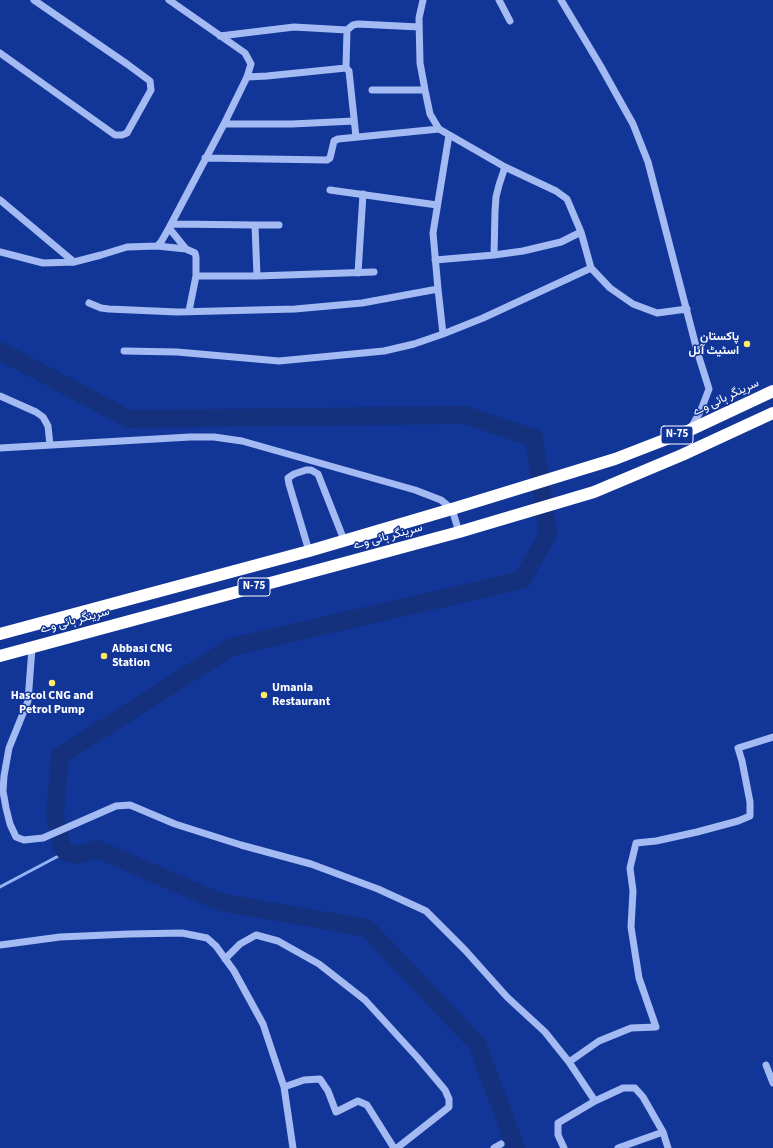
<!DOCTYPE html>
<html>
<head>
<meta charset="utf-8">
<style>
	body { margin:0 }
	canvas { display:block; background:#123598 }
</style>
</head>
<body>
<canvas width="773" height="1148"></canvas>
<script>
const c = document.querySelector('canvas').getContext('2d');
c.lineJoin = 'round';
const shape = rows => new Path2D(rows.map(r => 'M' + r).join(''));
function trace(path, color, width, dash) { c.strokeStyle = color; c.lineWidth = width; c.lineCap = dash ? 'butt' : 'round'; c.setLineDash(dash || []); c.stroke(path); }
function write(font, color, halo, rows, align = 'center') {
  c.font = font + ' "Source Sans 3",Vazirmatn,sans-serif'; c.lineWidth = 3; c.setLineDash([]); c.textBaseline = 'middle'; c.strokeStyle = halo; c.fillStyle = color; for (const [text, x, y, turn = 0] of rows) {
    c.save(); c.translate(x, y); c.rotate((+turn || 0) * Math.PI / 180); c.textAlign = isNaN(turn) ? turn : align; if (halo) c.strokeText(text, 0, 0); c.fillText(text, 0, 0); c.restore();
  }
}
trace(shape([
	[0,887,66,852]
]), '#95b2f7', 3);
trace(shape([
	[0,351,129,419,465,415,534,438,548,534,522,580,231,647,60,756,55,815,62,848,66,852,77,855,97,849,220,902,367,928,477,1044,516,1148]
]), '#15307c', 18);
trace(shape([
	[169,0,245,53,251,64,247,77,224,124,169,228,186,249,195,253,196,257,196,276,189,311],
	[423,0,419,18,420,63,425,90,430,114,439,129,505,167,556,191,567,199,581,232,591,268,610,288,633,304,657,313,687,309],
	[499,0,510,21],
	[561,0,600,65,633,124,648,162,698,354,709,389,701,410,691,428],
	[220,36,294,27,347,30,353,25,358,24,419,27],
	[0,53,115,135,122,135,127,133,151,90,150,81,127,64,34,0],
	[346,68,347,30],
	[247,77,267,76,346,68,349,71,356,137],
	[372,90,425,90],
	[224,124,292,124,354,121],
	[205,158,327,160,330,158,334,141,338,139,439,129],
	[330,190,437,205],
	[0,200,74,262],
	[172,224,255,225,279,225],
	[255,225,257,276],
	[157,246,186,249],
	[0,252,43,263,74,262,101,255,127,247,157,246,161,242,169,228],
	[494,255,495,211,496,197,499,185,505,167],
	[435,260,494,255,523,251,561,242,581,232],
	[358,273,363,194],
	[196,276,257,276,374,272],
	[89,303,101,308,109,309,177,312,295,309,362,303,438,289],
	[443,334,438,289,433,233,449,135],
	[124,351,177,352,279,361,384,351,414,344,443,334,483,318,591,268],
	[0,396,36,412,43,417,48,426,50,445],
	[0,448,190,437,214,437,242,441,415,490,441,500,452,509,459,532],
	[309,551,289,484,288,478,294,474,306,470,311,470,318,474,344,540],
	[32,648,28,701,9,748,4,776,3,791,6,808,10,824,16,837,24,840,43,838,116,806,130,805,175,824,241,845,311,864,378,889,426,911,465,950,507,997,545,1032,569,1062,595,1101],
	[0,945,60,937,129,934,182,933,207,938,216,946,234,971,263,1024,284,1087,293,1148],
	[225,959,240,944,256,935,278,941,319,964,365,1000,418,1058,445,1090,449,1099,449,1107,397,1148],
	[569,1062,599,1041,631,1028,656,1027,639,978,631,927,633,891,630,868,636,843,656,841,697,832,738,821,750,816,750,802,742,761,738,748,773,737],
	[766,1065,773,1083],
	[284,1087,304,1080,320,1079,328,1091,336,1112,358,1101,367,1105,394,1148],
	[494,1148,501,1144],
	[564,1148,558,1135,558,1123,595,1101,623,1088,635,1088,643,1097,663,1132,668,1148],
	[618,1148,663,1132]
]), '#a4baf3', 7);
trace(shape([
	[0,634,309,551,452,509,615,459,690,430,773,391],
	[0,656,459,532,594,492,682,455,773,413]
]), '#fff', 12);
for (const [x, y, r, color] of [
	[747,344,4,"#ffed66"],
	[104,656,4,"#ffed66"],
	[52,683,4,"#ffed66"],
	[264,695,4,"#ffed66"]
]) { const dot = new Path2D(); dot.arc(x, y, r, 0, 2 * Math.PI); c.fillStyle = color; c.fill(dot); trace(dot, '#123598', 1.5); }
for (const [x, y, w] of [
	[677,435,32],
	[254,587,32]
]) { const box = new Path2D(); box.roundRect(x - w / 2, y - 9, w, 18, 3); c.fillStyle = '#123598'; c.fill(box); trace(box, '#fff', 1); }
write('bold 11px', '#fff', null, [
	["N-75",677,435],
	["N-75",254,587]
]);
write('bold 12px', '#fff', '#123598', [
	["پاکستان",739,337,"right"],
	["اسٹیٹ آئل",739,351,"right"],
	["Abbasi CNG",112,649],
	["Station",112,663],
	["Umania",272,688],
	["Restaurant",272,702],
	["Hascol CNG and",52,696,"center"],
	["Petrol Pump",52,710,"center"]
], 'left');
write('12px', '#fff', '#123598', [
	["سرینگر ہائی وے",726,398,-25],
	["سرینگر ہائی وے",388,537,-15],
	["سرینگر ہائی وے",75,621,-15]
]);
</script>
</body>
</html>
